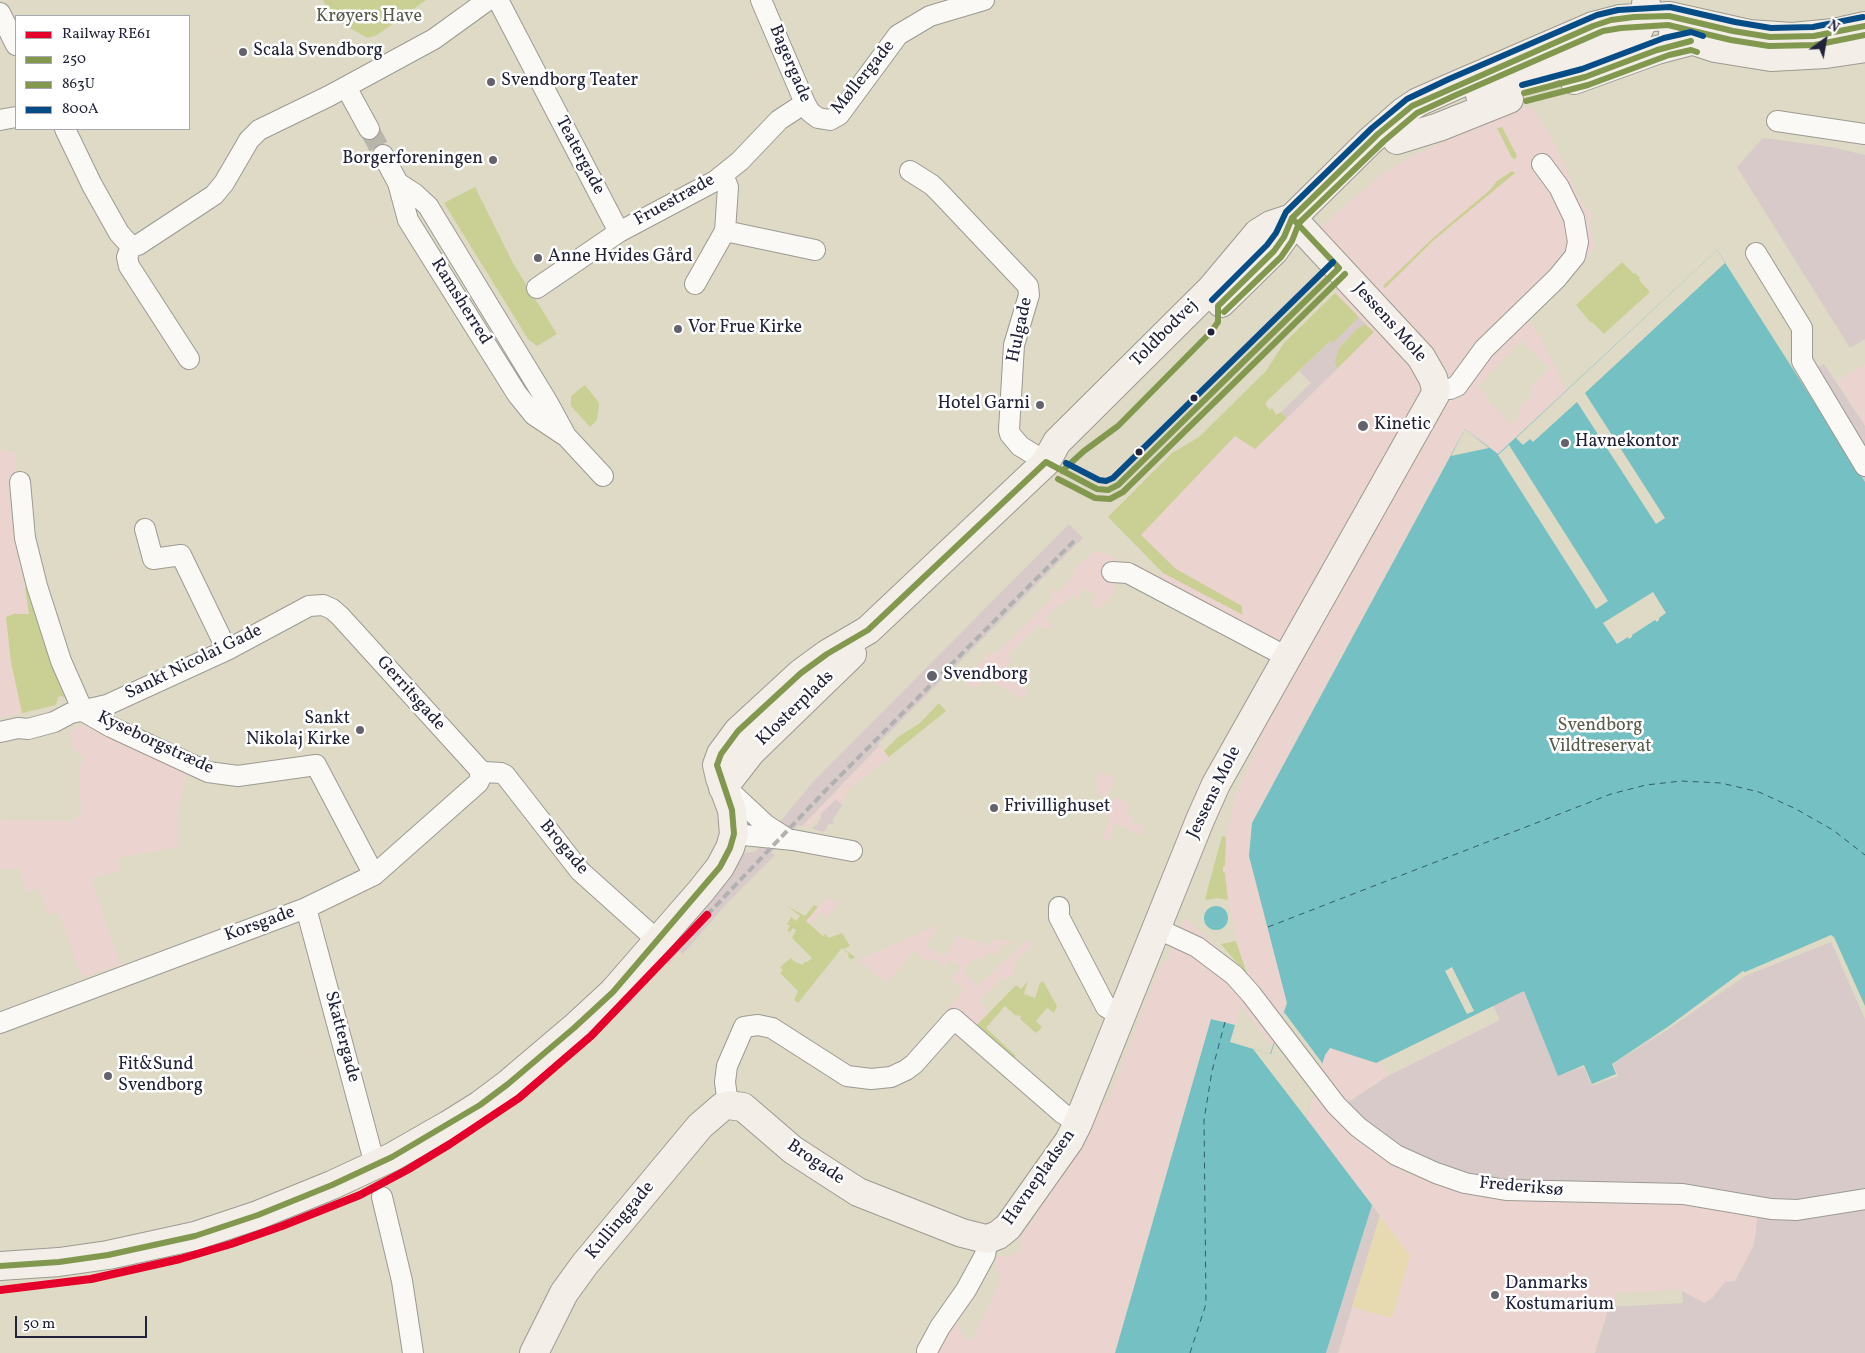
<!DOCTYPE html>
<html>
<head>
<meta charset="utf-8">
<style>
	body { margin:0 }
	#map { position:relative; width:1865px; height:1353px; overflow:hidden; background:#dedac6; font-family:Vollkorn,serif }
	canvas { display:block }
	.legend { position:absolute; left:15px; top:15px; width:175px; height:115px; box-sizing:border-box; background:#fff; border:1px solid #a7a7b1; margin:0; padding:6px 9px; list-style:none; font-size:15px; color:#22223b }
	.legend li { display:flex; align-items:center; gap:10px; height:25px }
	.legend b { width:25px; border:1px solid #a7a7b1 }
	.north { position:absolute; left:1800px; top:15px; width:50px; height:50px; -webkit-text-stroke:4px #fff; paint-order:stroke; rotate:32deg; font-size:14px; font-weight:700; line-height:20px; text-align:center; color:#22223b }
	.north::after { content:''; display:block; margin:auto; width:18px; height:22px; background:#22223b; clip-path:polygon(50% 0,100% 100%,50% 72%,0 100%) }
	.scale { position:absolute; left:15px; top:1316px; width:132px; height:22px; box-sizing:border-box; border:2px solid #22223b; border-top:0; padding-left:6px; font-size:15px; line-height:18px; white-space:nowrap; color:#22223b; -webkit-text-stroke:4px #fff; paint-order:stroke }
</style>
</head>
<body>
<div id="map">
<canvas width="1865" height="1353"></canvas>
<ul class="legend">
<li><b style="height:6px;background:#e4002b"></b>Railway RE61</li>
<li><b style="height:6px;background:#83984f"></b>250</li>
<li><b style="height:6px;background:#83984f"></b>863U</li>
<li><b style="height:6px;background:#064d87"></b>800A</li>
</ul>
<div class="north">N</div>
<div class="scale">50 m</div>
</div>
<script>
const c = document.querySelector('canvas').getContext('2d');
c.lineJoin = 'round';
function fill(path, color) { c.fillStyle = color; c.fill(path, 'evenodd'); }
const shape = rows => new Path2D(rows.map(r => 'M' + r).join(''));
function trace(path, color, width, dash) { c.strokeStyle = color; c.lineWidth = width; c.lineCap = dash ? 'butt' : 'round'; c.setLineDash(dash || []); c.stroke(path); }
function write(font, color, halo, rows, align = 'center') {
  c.font = font + ' Vollkorn,serif'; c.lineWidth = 5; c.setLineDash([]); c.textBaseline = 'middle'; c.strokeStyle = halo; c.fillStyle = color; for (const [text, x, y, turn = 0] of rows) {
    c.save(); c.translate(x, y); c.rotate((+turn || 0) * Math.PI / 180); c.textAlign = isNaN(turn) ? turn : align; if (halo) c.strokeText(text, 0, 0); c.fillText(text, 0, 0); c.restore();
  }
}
fill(shape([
	[1531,106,1553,141,1575,188,1577,196,1593,216,1588,224,1596,246,1566,282,1529,320,1536,331,1534,333,1536,334,1538,333,1540,336,1567,391,1498,455,1464,430,1252,823,1249,856,1287,999,1273,1048,1241,1006,1235,1025,1211,1019,1115,1353,931,1353,957,1307,958,1325,967,1340,973,1339,1000,1280,993,1258,997,1256,1009,1256,1021,1251,1020,1243,1022,1237,1079,1149,1102,1106,1109,1098,1157,973,1160,966,1167,960,1185,917,1250,978,1238,947,1228,900,1225,873,1223,873,1225,843,1236,794,1272,710,1287,657,1155,587,1163,573,1132,542,1236,436,1255,448,1373,332,1336,292,1349,280,1309,237,1377,178,1409,157,1471,130],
	[1521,341,1550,368,1529,389,1533,394,1517,410,1522,414,1512,424,1486,399,1488,397,1478,386],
	[1865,363,1865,425,1837,381],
	[0,450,15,452,18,552,29,614,6,617,11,662,22,713,0,718],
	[1093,552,1100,552,1110,555,1114,557,1118,563,1118,582,1114,587,1115,592,1098,610,1090,603,1096,594,1083,588,1080,592,1079,601,1072,595,1062,606,1060,604,1046,618,1054,627,1043,628,1039,625,1008,656,1011,660,1007,667,1009,674,1017,675,1026,666,1033,674,1026,681,1026,698,1021,698,995,684,988,677,975,688,970,686,964,679,992,651,996,654,1053,596,1050,592,1053,589,1057,592,1075,574,1072,570],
	[84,725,187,773,178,808,177,847,117,858,121,870,91,879,120,965,82,978,58,912,49,916,39,889,25,892,19,868,0,870,0,820,72,821,81,813,79,768,84,757,73,750,70,735,73,729],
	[879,746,889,757,847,791,842,806,835,799,808,828,802,826],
	[1099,771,1116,779,1105,798,1096,793,1098,788,1095,786],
	[1115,796,1130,805,1126,814,1132,816,1130,821,1144,827,1141,835,1115,824,1108,841,1102,839,1110,819,1105,816],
	[827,897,840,903,827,918,820,912,810,924,806,921],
	[938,925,926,946,944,957,957,936,983,943,985,947,996,939,1016,944,1005,945,994,955,990,952,980,961,976,957,963,970,977,986,1027,940,1032,945,1015,961,1016,967,1012,971,1013,973,1005,981,1001,978,979,1002,989,1012,965,1038,960,1040,935,1021,945,1018,942,1015,964,990,951,979,961,967,951,960,945,967,936,960,931,959,928,962,914,951,887,983,858,960],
	[1330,1048,1376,1063,1380,1061,1388,1076,1339,1107,1759,1208,1755,1239,1750,1253,1735,1281,1725,1282,1713,1297,1705,1303,1682,1291,1682,1289,1616,1293,1617,1307,1609,1308,1594,1353,1338,1353,1352,1307,1392,1318,1410,1256,1306,1118,1325,1055]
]), '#ebd4cf');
fill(shape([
	[1763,138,1831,147,1865,155,1865,339,1850,348,1737,167],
	[1358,316,1365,324,1344,342,1339,348,1336,366,1337,369,1287,418,1281,412,1311,383,1299,371,1331,340,1333,342,1356,320],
	[1824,364,1865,426,1865,482,1798,377],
	[1069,524,1083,538,878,744,879,746,802,826,798,825,771,853,775,855,728,902,683,954,679,951,668,965,659,957,665,955,674,946,673,944,727,880,745,853,756,851,813,782],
	[836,799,842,805,832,821,834,822,833,823,827,825,826,830,823,832,812,828,817,825,821,817,820,815],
	[1831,942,1865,1019,1865,1353,1595,1353,1609,1307,1683,1303,1682,1291,1705,1303,1713,1297,1725,1282,1735,1281,1753,1247,1756,1232,1758,1208,1583,1193,1436,1173,1339,1108,1388,1076,1500,1020,1493,1006,1524,991,1558,1075,1584,1067,1592,1086,1618,1076,1613,1064,1670,1028,1745,976],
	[1372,1205,1380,1216,1338,1353,1326,1353]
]), '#d7cac8');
fill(shape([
	[323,0,426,0,377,35,368,38,331,18],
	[1502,127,1517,156,1515,159,1512,158,1497,128],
	[1512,171,1515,173,1435,239,1385,288,1383,286,1434,237,1490,190,1497,181],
	[475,187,514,265,557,334,537,346,528,339,444,203],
	[1622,262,1634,274,1635,273,1640,278,1639,280,1650,292,1604,334,1592,322,1591,323,1576,305],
	[1335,293,1357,315,1358,318,1333,343,1330,341,1266,402,1266,405,1270,410,1272,408,1276,415,1281,412,1287,418,1255,449,1235,436,1141,535,1176,569,1242,606,1242,612,1243,615,1163,573,1108,517,1172,453,1199,437,1266,371,1284,343],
	[1365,324,1374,332,1337,369,1335,362,1339,348,1356,330],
	[585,385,599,403,597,420,590,427,571,406,571,396],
	[30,587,72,701,68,702,66,698,61,696,58,697,56,705,22,713,11,662,6,617,16,613,16,614,29,614,25,588],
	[939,703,946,711,889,757,884,751,898,737,920,723],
	[1222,836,1226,837,1225,866,1223,867,1223,872,1225,873,1228,900,1217,898,1207,900,1205,899],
	[814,905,818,907,806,921,823,936,825,934,829,938,842,933,850,946,844,949,855,957,852,959,850,959,848,956,849,954,842,948,798,1003,794,1000,798,991,780,973,783,970,780,967,791,958,795,962,803,965,804,962,807,962,812,958,792,938,796,930,793,928,790,932,787,931,790,926,787,924,791,917,796,921,800,916,787,906,805,916],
	[1236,941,1241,956,1248,976,1221,944],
	[1028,981,1024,994,1035,998,1040,983,1043,981,1057,1006,1054,1013,1047,1008,1036,1021,1042,1027,1036,1033,1020,1019,1021,1016,1015,1015,1005,1006,986,1028,1016,1056,1011,1061,974,1028,1016,985,1021,989]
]), '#cad093');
fill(shape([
	[1380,1216,1410,1256,1392,1318,1352,1307]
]), '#e7dab0');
fill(shape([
	[1717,250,1865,482,1865,1006,1834,937,1831,935,1745,972,1743,971,1669,1026,1612,1064,1616,1074,1592,1084,1584,1065,1558,1076,1524,991,1376,1063,1330,1048,1325,1055,1306,1118,1372,1205,1326,1353,1115,1353,1211,1019,1235,1025,1230,1042,1270,1054,1287,1003,1249,856,1252,823,1465,429,1498,454],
	'1204 918a12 12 0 1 1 24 0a12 12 0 1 1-24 0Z'
]), '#74c0c3');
fill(shape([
	[1717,250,1725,263,1585,393,1665,518,1656,524,1577,402,1533,442,1530,439,1523,445,1516,438],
	[1465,429,1489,448,1451,456],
	[1509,445,1608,601,1596,609,1498,455],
	[1653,592,1666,613,1659,618,1659,620,1657,622,1655,620,1632,635,1632,637,1629,639,1628,637,1617,644,1603,623],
	[1452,967,1474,1011,1467,1014,1445,971],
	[1284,1012,1323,1064,1306,1118,1253,1049,1271,1054]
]), '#dedac6');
trace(shape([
	[1268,927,1611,794,1646,785,1681,781,1721,783,1759,792,1796,809,1833,830,1865,855],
	[1190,1353,1206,1304,1204,1120,1212,1071,1225,1022]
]), '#315d71', 1, [6, 5]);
trace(shape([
	[369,129,383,155]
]), '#b8b5aa', 20, [20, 10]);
const street = shape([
	[498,0,619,232],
	[761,0,805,103,810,112,818,118,830,120,839,115,898,35,930,16,984,0],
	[0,13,16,45],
	[346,87,369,129],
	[0,120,16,117],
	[1777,121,1865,134],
	[65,129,92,185,119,233,127,242,132,245,138,245,214,195,224,183,249,140,259,130,329,96,434,39,488,0],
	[383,155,398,183,408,220,517,394,534,415,564,435],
	[910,171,932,185,940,193,1028,286,1029,295,1014,345,1009,430,1010,434,1020,446,1046,462],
	[398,183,415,194,428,206,548,403,566,436,603,476],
	[725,231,815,250],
	[132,245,127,257,129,266,189,359],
	[1756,253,1802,328,1802,361,1865,466],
	[695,284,725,231,728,187,723,175],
	[537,288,619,232,715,181,740,161,779,120,805,103],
	[1436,389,1450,389,1457,386,1484,349,1557,278,1575,256,1578,242,1574,218,1559,187,1542,164],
	[20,482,25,538,37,586,61,661,83,711,111,727,208,772,238,776,316,765,374,875],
	[145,529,153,559,181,555,227,650],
	[1112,572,1128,573,1287,657],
	[0,732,18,728,28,729,54,722,71,713,107,705,227,650,309,606,323,605,332,609,340,616,480,770,485,772,501,773,505,775,580,871,658,941],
	[723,788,736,797,766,825,786,838],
	[734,834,793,840,852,851],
	[1059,907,1059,917,1106,1007,1121,1016],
	[306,908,375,1165],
	[1156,928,1197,947,1234,975,1251,994,1336,1105,1358,1127,1396,1155,1436,1173,1465,1183,1506,1190,1683,1194,1771,1209,1797,1210,1865,1199],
	[0,1023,306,908,374,875,478,783,480,779,480,770],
	[728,1105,725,1082,727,1066,744,1027,758,1025,772,1028,847,1076,871,1079,891,1077,906,1070,914,1064,954,1019,1062,1113,1078,1123],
	[382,1197,402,1281,413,1353],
	[927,1351,940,1327,966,1290,985,1255,988,1239]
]);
const secondary = shape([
	[1673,34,1715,48,1771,57,1826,54,1865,48],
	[1574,80,1657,50,1691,41],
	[1480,95,1626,40,1634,35,1639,29,1645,17,1646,4],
	[1397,140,1439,127,1509,99],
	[1221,303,1274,251,1284,237,1292,218,1370,141,1403,112,1418,102,1452,87,1593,26,1620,19,1669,16,1749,34,1792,37,1834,33,1865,26],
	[723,788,751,752,852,654],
	[0,1266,59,1262,108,1255,195,1236,258,1215,332,1185,392,1157,448,1125,480,1105,508,1084,574,1028,613,992,701,891,720,867,730,848,734,834,732,810,720,778,717,765,721,754,738,731,801,673,827,654,868,630,1046,462,1057,442,1211,289,1258,233,1271,225,1292,218],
	[534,1353,564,1293,585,1264,700,1126,722,1107,728,1105,743,1107,793,1150,858,1192,962,1233,982,1238,988,1239,998,1235,1008,1227,1069,1141,1078,1123,1200,820,1216,784,1435,395,1436,389,1433,378,1421,357,1292,218]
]);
trace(street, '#9c9a92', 22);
trace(secondary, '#9c9a92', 30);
trace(street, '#faf9f6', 20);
trace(secondary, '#f3efe8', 28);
trace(shape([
	[707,915,827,789,1076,539]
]), '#b2b1b2', 4, [8, 4]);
trace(shape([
	[1524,93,1585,77,1657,50,1691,41],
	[1062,471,1084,451,1118,426,1211,332,1218,322,1218,306,1274,251,1284,237,1292,218,1378,134,1412,106,1593,26,1611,20,1634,17,1669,16,1733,31,1770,37,1814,36,1865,26],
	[0,1266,59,1262,108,1255,195,1236,258,1215,332,1185,392,1157,480,1105,508,1084,574,1028,613,992,720,867,730,848,734,834,732,810,717,765,721,754,738,731,801,673,827,654,868,630,1046,462,1097,489,1108,490,1118,485,1339,268,1292,218]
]), '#83984f', 6);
trace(shape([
	[1526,101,1588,85,1669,55,1691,50,1697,52],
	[1224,312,1281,257,1292,241,1299,223,1384,141,1417,113,1456,95,1603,31,1621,28,1668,25,1731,40,1769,46,1815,45,1865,35],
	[1058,479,1095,498,1110,499,1123,492,1345,274]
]), '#83984f', 6);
trace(shape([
	[1522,85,1582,69,1664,38,1691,32,1703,36],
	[1212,300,1267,245,1276,233,1286,212,1372,128,1407,99,1449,79,1597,15,1618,10,1670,7,1735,22,1771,28,1813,27,1863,17],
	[1066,463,1099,480,1106,481,1113,478,1333,262]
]), '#064d87', 6);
trace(shape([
	[0,1290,91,1279,180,1259,231,1244,282,1226,360,1195,407,1170,450,1144,519,1098,591,1036,707,915]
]), '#e4002b', 8);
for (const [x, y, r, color] of [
	[243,52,5,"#64626c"],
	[491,82,5,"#64626c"],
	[493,160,5,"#64626c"],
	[538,258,5,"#64626c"],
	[678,329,5,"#64626c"],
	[1211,332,4.5,"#22223b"],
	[1194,398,4.5,"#22223b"],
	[1040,405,5,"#64626c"],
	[1363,426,6,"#64626c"],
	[1565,443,5,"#64626c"],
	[1139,452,4.5,"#22223b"],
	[932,676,6,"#64626c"],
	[360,730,5,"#64626c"],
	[994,808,5,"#64626c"],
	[108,1076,5,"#64626c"],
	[1495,1295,5,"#64626c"]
]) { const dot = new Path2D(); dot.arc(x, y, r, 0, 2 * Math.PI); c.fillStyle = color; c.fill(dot); trace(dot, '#fff', 2); }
write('18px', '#575c4b', '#fff', [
	["Krøyers Have",369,18],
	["Svendborg",1600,727],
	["Vildtreservat",1600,748]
]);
write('18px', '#22223b', '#fff', [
	["Scala Svendborg",253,52],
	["Svendborg Teater",501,82],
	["Borgerforeningen",483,160,"right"],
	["Anne Hvides Gård",548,258],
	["Vor Frue Kirke",688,329],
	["Hotel Garni",1030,405,"right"],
	["Kinetic",1374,426],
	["Havnekontor",1575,443],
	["Svendborg",943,676],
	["Sankt",350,720,"right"],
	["Nikolaj Kirke",350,741,"right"],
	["Frivillighuset",1004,808],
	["Fit&Sund",118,1066],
	["Svendborg",118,1087],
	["Danmarks",1505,1285],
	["Kostumarium",1505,1306]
], 'left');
write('18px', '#22223b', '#fff', [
	["Bagergade",789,64,67],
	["Møllergade",864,78,-51],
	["Teatergade",579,156,62],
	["Fruestræde",675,201,-29],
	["Ramsherred",460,302,58],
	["Jessens Mole",1389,323,48],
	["Hulgade",1021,330,-78],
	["Toldbodvej",1165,334,-45],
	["Sankt Nicolai Gade",194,663,-26],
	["Gerritsgade",410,694,48],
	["Klosterplads",796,709,-44],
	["Kyseborgstræde",155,744,25],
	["Jessens Mole",1215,793,-64],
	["Brogade",563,848,50],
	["Korsgade",260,925,-20],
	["Skattergade",341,1037,75],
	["Brogade",815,1163,34],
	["Havnepladsen",1040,1178,-55],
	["Frederiksø",1521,1188,5],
	["Kullinggade",621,1221,-50]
]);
</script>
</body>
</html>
